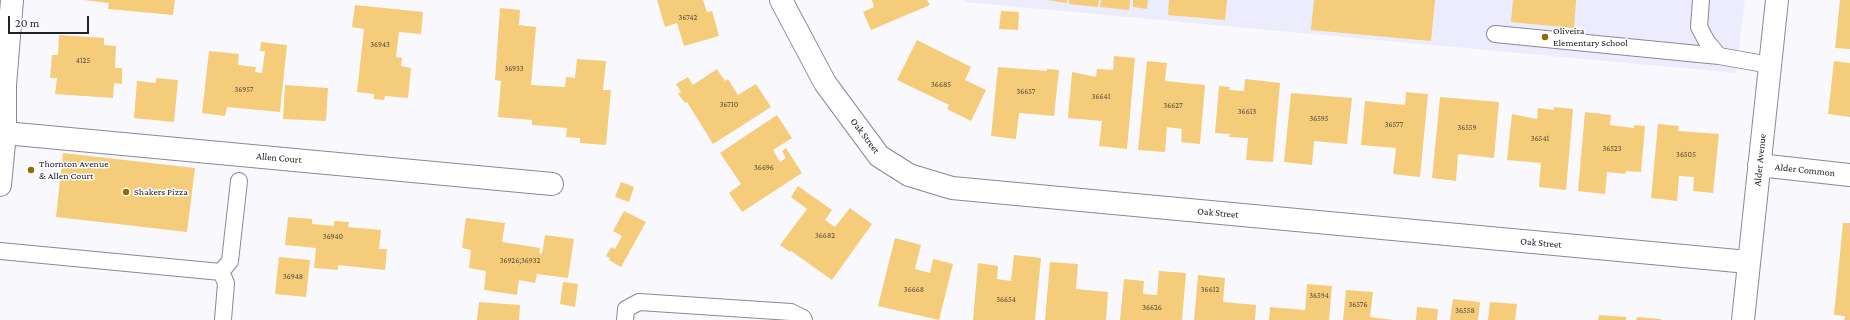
<!DOCTYPE html>
<html>
<head>
<meta charset="utf-8">
<style>
	body { margin:0 }
	#map { position:relative; width:1850px; height:320px; overflow:hidden; background:#f9f9fd; font-family:"Crimson Pro",serif }
	canvas { display:block }
	.scale { position:absolute; left:8px; top:16px; width:81px; height:18px; box-sizing:border-box; border:2px solid #212128; border-top:0; padding-left:5px; font-size:12px; line-height:14px; white-space:nowrap; color:#212128; -webkit-text-stroke:3px #fff; paint-order:stroke }
</style>
</head>
<body>
<div id="map">
<canvas width="1850" height="320"></canvas>
<div class="scale">20 m</div>
</div>
<script>
const c = document.querySelector('canvas').getContext('2d');
c.lineJoin = 'round';
function fill(path, color) { c.fillStyle = color; c.fill(path, 'evenodd'); }
const shape = rows => new Path2D(rows.map(r => 'M' + r).join(''));
function trace(path, color, width, dash) { c.strokeStyle = color; c.lineWidth = width; c.lineCap = dash ? 'butt' : 'round'; c.setLineDash(dash || []); c.stroke(path); }
function write(font, color, halo, rows, align = 'center') {
  c.font = font + ' "Crimson Pro",serif'; c.lineWidth = 3; c.setLineDash([]); c.textBaseline = 'middle'; c.strokeStyle = halo; c.fillStyle = color; for (const [text, x, y, turn = 0] of rows) {
    c.save(); c.translate(x, y); c.rotate((+turn || 0) * Math.PI / 180); c.textAlign = isNaN(turn) ? turn : align; if (halo) c.strokeText(text, 0, 0); c.fillText(text, 0, 0); c.restore();
  }
}
fill(shape([
	[965,0,1745,0,1736,73,965,2]
]), '#ececfc');
fill(shape([
	[84,0,175,0,173,15,108,9,109,3],
	[657,0,703,0,707,12,712,11,719,36,684,46,677,23,665,27],
	[872,0,927,0,930,5,871,30,863,12,874,7],
	[1047,0,1067,0,1067,3],
	[1069,0,1099,0,1098,7,1069,4],
	[1101,0,1130,0,1129,10,1100,7],
	[1133,0,1148,0,1147,9,1133,7],
	[1169,0,1227,0,1225,20,1168,15],
	[1314,0,1435,0,1431,41,1311,30],
	[1513,0,1576,0,1574,28,1511,22],
	[1840,0,1850,0,1850,49,1835,48],
	[355,5,423,12,421,34,399,32,396,57,402,58,401,66,411,68,408,98,385,96,384,100,374,99,374,94,357,92,364,29,352,27],
	[500,8,520,10,519,25,536,27,531,85,565,87,566,77,575,78,577,59,606,61,603,90,611,90,606,145,580,143,580,138,566,137,567,128,532,125,532,120,498,117,501,81,495,80],
	[1001,11,1019,12,1018,30,999,29],
	[59,35,104,38,104,45,116,46,115,68,122,68,122,84,114,83,113,98,55,94,57,78,50,78,52,55,58,55],
	[917,40,971,67,965,80,986,90,971,121,947,109,949,105,897,80],
	[261,42,287,45,280,112,227,107,225,116,202,113,209,51,239,54,238,65,256,67,255,72,262,73,265,51,260,51],
	[1114,56,1135,58,1127,149,1099,146,1102,121,1068,118,1072,72,1096,77,1097,69,1113,70],
	[1147,61,1167,63,1165,81,1205,85,1200,144,1181,142,1182,129,1167,127,1165,152,1138,150],
	[1834,61,1850,63,1850,117,1828,114],
	[998,67,1047,71,1047,69,1059,70,1054,116,1019,113,1016,139,991,136],
	[717,69,725,81,728,79,738,95,756,84,771,107,713,144,687,102,685,103,678,94,681,92,676,84,688,77,693,85],
	[156,78,178,80,174,122,134,118,137,81,156,83],
	[1245,79,1280,83,1273,162,1246,160,1248,138,1229,137,1230,134,1215,133,1219,86,1230,87,1229,90,1244,91],
	[285,85,328,88,326,121,283,119],
	[1406,92,1428,94,1420,177,1393,174,1396,148,1361,145,1365,101,1405,105],
	[1291,93,1352,98,1347,144,1314,141,1312,165,1284,162],
	[1440,97,1499,102,1494,158,1458,154,1456,181,1432,178],
	[1554,107,1573,109,1566,190,1539,187,1541,163,1507,160,1512,114,1537,119,1538,108,1554,110],
	[1585,112,1611,115,1610,125,1634,128,1634,125,1645,126,1641,172,1626,171,1625,174,1607,172,1605,194,1578,191],
	[777,115,792,138,773,150,780,162,786,158,782,151,786,148,802,173,742,212,729,193,741,184,720,153],
	[1658,124,1679,126,1678,131,1719,134,1713,193,1693,191,1694,177,1679,176,1677,201,1651,198],
	[63,153,195,168,187,232,56,217],
	[621,182,634,187,629,202,615,197],
	[798,186,832,210,825,220,835,227,850,208,872,224,832,280,791,251,790,252,780,245,807,209,791,197],
	[624,211,646,222,621,267,609,260,610,258,606,256,611,247,615,249,622,236,613,231],
	[288,217,312,219,312,224,334,226,334,221,349,222,348,227,381,230,379,249,387,249,385,270,338,265,338,270,314,268,316,248,285,245],
	[466,218,505,223,502,242,540,248,539,253,542,254,545,235,574,239,568,278,537,274,535,283,519,280,517,295,484,290,486,271,469,268,471,250,462,248],
	[1843,223,1850,223,1850,320,1844,320,1845,316,1834,315],
	[895,238,921,245,915,269,930,273,933,259,953,264,939,320,878,306],
	[1014,255,1041,258,1035,320,973,320,978,263,998,266,997,279,1011,281],
	[279,257,310,260,306,297,275,294],
	[1050,262,1078,264,1076,289,1108,292,1106,320,1045,320],
	[1159,271,1186,273,1182,320,1120,320,1124,279,1144,281,1143,294,1157,295],
	[1198,275,1225,278,1223,302,1256,305,1255,320,1194,320],
	[563,282,578,284,575,307,560,304],
	[1307,284,1332,286,1329,320,1269,320,1270,307,1305,310],
	[1346,290,1373,292,1370,317,1394,320,1343,320],
	[1453,299,1480,302,1478,320,1450,320],
	[479,302,520,305,519,320,477,320],
	[1490,302,1517,304,1515,320,1488,320],
	[1417,307,1438,309,1437,320,1416,320],
	[1599,315,1626,317,1626,320,1598,320],
	[1637,317,1661,319,1661,320,1636,320]
]), '#f5cc7a');
const service = shape([
	[1701,0,1699,27,1707,42,1719,56,1770,65],
	[1495,34,1719,56],
	[0,251,221,272,226,283,223,320],
	[221,272,230,261,239,181],
	[625,320,626,309,639,302,791,312,803,318,804,320]
]);
const minor = shape([
	[781,0,825,83,879,156,909,175,952,188,1748,262],
	[5,133,552,184],
	[1759,165,1850,175],
	[1743,320,1777,0]
]);
const primary = shape([
	[0,185,5,133,5,85,12,0]
]);
trace(service, '#888898', 18);
trace(minor, '#888898', 24);
trace(primary, '#888898', 24);
trace(service, '#fff', 16);
trace(minor, '#fff', 22);
trace(primary, '#fff', 22);
for (const [x, y, r, color] of [
	[1545,37,4,"#8e690d"],
	[31,170,4,"#8e690d"],
	[126,192,4,"#8e690d"]
]) { const dot = new Path2D(); dot.arc(x, y, r, 0, 2 * Math.PI); c.fillStyle = color; c.fill(dot); trace(dot, '#fff', 1.5); }
write('8px', '#564c3c', null, [
	["36742",688,18],
	["36943",380,45],
	["4125",83,61],
	["36933",514,69],
	["36685",941,85],
	["36957",244,90],
	["36657",1026,92],
	["36641",1101,97],
	["36710",729,105],
	["36627",1173,106],
	["36613",1247,112],
	["36595",1319,119],
	["36577",1394,125],
	["36559",1467,128],
	["36541",1540,139],
	["36523",1612,149],
	["36505",1686,155],
	["36696",764,168],
	["36682",825,236],
	["36940",333,237],
	["36926;36932",520,261],
	["36948",293,277],
	["36668",914,290],
	["36612",1210,290],
	["36594",1319,296],
	["36654",1006,300],
	["36576",1358,305],
	["36626",1152,308],
	["36558",1465,311]
]);
write('10px', '#212128', '#fff', [
	["Oliveira",1553,31],
	["Elementary School",1553,43],
	["Thornton Avenue",39,164],
	["& Allen Court",39,176],
	["Shakers Pizza",134,192]
], 'left');
write('10px', '#212128', '#fff', [
	["Oak Street",865,136,53],
	["Allen Court",279,158,5],
	["Alder Avenue",1760,160,-84],
	["Alder Common",1805,170,6],
	["Oak Street",1218,213,5],
	["Oak Street",1541,243,5]
]);
</script>
</body>
</html>
